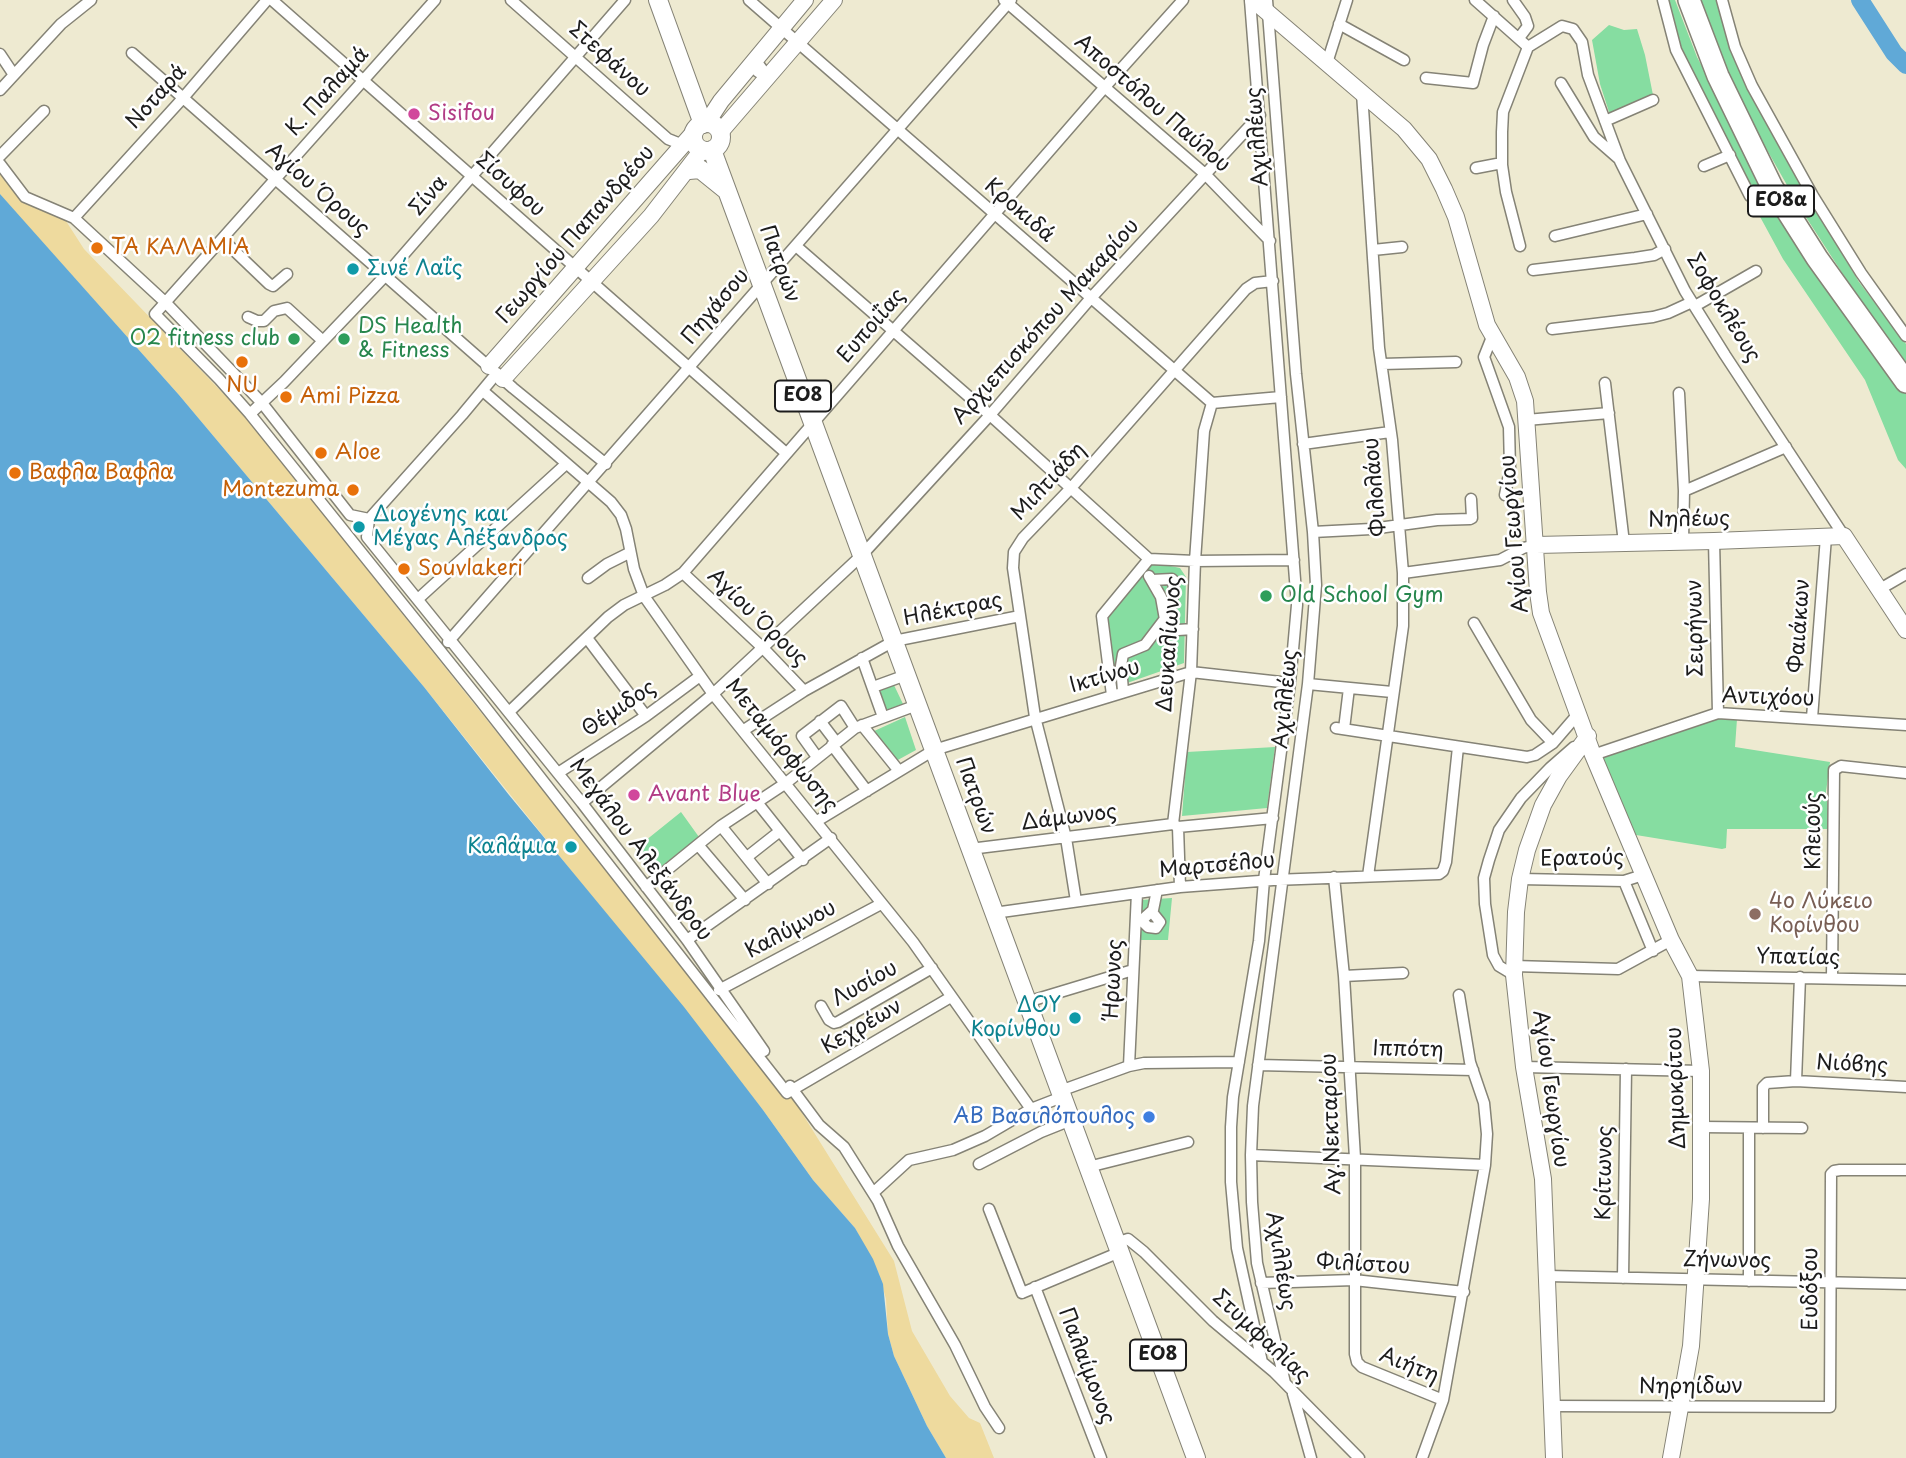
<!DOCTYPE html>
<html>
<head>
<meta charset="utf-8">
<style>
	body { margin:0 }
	canvas { display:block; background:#eeead1 }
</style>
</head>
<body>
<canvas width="1906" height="1458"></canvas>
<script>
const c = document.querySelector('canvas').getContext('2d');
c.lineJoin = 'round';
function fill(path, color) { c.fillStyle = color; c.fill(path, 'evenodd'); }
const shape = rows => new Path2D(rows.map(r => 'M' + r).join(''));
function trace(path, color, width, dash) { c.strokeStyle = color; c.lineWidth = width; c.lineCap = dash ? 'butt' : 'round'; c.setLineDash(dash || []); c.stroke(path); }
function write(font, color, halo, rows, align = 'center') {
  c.font = font + ' "Playpen Sans",sans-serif'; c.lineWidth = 5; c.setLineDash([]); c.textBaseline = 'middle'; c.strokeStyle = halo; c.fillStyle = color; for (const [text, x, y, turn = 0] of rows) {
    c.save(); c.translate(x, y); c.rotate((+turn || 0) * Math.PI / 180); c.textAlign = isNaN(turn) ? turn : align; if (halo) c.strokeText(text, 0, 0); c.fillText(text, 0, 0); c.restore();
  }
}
fill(shape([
	[1666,0,1675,0,1697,57,1744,145,1884,369,1906,394,1906,469,1898,460,1865,380,1783,259,1752,202,1756,199,1683,57],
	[1693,0,1716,0,1742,74,1766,123,1812,204,1859,282,1906,344,1906,364,1848,282,1800,208,1754,127],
	[1609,25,1624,30,1637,29,1645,55,1653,95,1613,113,1609,112,1600,84,1592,40],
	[1161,564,1180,568,1186,577,1184,663,1113,688,1107,615,1150,565],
	[893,683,903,704,886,710,877,691,879,688],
	[905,717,916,750,896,761,872,732],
	[1718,717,1737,719,1735,747,1830,762,1826,792,1830,829,1727,829,1726,848,1722,849,1636,835,1602,758],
	[1275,747,1267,808,1182,816,1187,752],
	[681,812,699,837,653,873,635,849],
	[1172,898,1168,940,1138,940,1140,900]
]), '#86dda1');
fill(shape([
	[0,172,23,201,66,221,84,249,243,414,789,1099,792,1097,894,1261,912,1331,950,1396,969,1418,980,1423,994,1458,946,1458,927,1426,894,1356,888,1334,886,1299,879,1274,855,1228,813,1180,763,1110,424,687,179,395,2,197,0,194]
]), '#eeda9e');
fill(shape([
	[0,194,179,395,424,687,509,795,684,1007,763,1110,813,1180,855,1228,873,1259,883,1284,888,1334,894,1356,927,1426,946,1458,0,1458]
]), '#60a9d7');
trace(shape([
	[1860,0,1894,53,1906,65]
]), '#60a9d7', 18);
const street = shape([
	[272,0,786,453],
	[435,0,155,314,219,379,250,414,479,699,787,1093,951,997],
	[511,0,668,139,683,145],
	[749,0,1212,403,1281,397],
	[1004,0,1205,174,1270,241],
	[1250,0,1297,605,1290,683,1264,880,1259,941,1233,1097,1231,1127,1231,1182,1237,1248,1262,1362],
	[1267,0,1296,374,1313,532,1316,585,1308,684,1253,1106,1251,1155,1252,1202,1257,1263,1285,1383],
	[1475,0,1528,47],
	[1513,0,1525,17,1528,26,1519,38],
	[1663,0,1676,50,1750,196],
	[1722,0,1735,47,1752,86,1813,196,1861,273,1906,336],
	[1339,24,1404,60],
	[1528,47,1562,26,1573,29,1582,42,1588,75,1620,161,1685,291,1725,355,1844,536],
	[132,53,513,388,606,464],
	[0,54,14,75],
	[1327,63,1347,0],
	[759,65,762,69,758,72,755,69,759,65],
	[1426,78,1473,83,1483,45,1494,16],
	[1561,83,1594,137,1618,158],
	[0,90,61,24,91,0],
	[1362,93,1379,348,1392,440,1403,573,1403,626,1368,876],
	[1605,121,1653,100],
	[0,156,44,111],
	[0,164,25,197,74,218,166,303,262,403,350,515,369,519],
	[1704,166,1730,155],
	[1476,168,1502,163],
	[74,218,183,98,267,0],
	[1555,236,1647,214],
	[222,239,269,284,273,286,287,274],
	[796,246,990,415,1149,559,1195,561,1294,560],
	[1520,246,1506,192,1502,165,1502,132,1503,112,1528,47],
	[1373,250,1402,247],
	[1533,270,1635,258,1654,255,1665,249],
	[1695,306,1756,271],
	[248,317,257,321,264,321,274,311,287,308,323,341],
	[1552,329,1653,317,1668,313,1692,302],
	[1492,337,1484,357,1509,427,1510,469,1505,495],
	[1382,364,1456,362],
	[1605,383,1624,543],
	[483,391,611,502,621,515,626,529,634,569,644,596,713,694,913,942,1031,1109,1062,1097],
	[1679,393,1684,491,1683,541],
	[250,414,284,382,385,276,625,0],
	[1526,420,1609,413],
	[1303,444,1390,432],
	[1684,491,1786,447],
	[369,519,367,537,582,803,687,940,764,1051],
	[369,519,462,415,497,373],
	[1313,532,1371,529,1437,520,1470,519,1472,518,1471,499],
	[1714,541,1718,713],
	[683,573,764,649,804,691],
	[1403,573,1500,560,1523,548,1536,545],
	[1149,576,1161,597,1166,625,1178,630,1193,629],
	[588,578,607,564,629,553],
	[1880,589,1906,574],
	[418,599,566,464],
	[1474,623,1531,720,1553,743],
	[587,638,646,716],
	[448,642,1011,0],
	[862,658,883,717],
	[1308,684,1392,692],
	[873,687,906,675],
	[1123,691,1121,666,1123,654,1145,645,1164,620,1172,605,1174,581,1172,579,1152,580],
	[1112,695,1102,616,1149,559],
	[509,712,608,617,624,605,665,585,683,573,1104,88,1183,0],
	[1812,718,1826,537],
	[820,721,836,742],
	[862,725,899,771],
	[1336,728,1527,757,1535,755,1553,743,1578,714],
	[1344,729,1349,688],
	[744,730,804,691,894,641,1020,616],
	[832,745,867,791],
	[1593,755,1718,713,1906,725],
	[817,757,802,736,841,706,855,728],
	[558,773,646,716,700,676],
	[756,801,803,860],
	[582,803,713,694,862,555,990,415,1090,299,1260,115],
	[817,821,934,750,1191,672,1290,683],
	[721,826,768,884],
	[1178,827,1273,818],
	[699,846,745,900],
	[970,849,1173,824],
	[747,857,780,831],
	[1334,877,1344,976,1355,1158,1355,1354,1357,1362,1362,1367,1443,1400],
	[1520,879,1624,881,1643,875],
	[1624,881,1653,951],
	[646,887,721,826,786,783,855,728,917,705],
	[1180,887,1178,827,1173,824,1191,672,1195,561,1204,431,1212,403],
	[1076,901,1066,838,1035,717,1013,568,1014,552,1023,538,1071,488,1246,289,1255,283,1273,281],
	[1152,912,1160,922,1156,928,1148,927,1143,922,1143,919,1153,910,1157,890],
	[994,913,1180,887,1273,880,1439,874,1443,871,1446,862,1458,747],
	[687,940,831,838],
	[1514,966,1618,969,1671,940],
	[1514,975,1499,966,1493,955,1485,904,1484,878,1489,860,1499,830,1521,798,1550,768,1574,747],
	[1344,976,1403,973],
	[1690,976,1906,980],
	[1832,978,1834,770,1841,766,1906,773],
	[719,990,881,904],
	[1027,1002,1133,970],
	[821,1006,829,1020,834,1023,838,1022,932,968],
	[1258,1065,1473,1070],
	[1129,1066,1137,893],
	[1524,1067,1701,1071],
	[1796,1081,1800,977],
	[790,1086,819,1125,844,1147,878,1201,898,1246,955,1345,985,1407,999,1428],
	[1060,1091,1129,1066,1144,1063,1239,1062],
	[1701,1127,1802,1128],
	[1763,1128,1763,1087,1767,1083,1796,1081,1906,1087],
	[1251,1155,1485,1165],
	[979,1164,1041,1132,1071,1120],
	[1088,1167,1188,1142],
	[873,1193,909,1160,953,1150,985,1136,1031,1109],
	[989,1209,1022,1293,1120,1252],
	[1116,1243,1128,1239,1144,1252,1213,1321,1274,1372,1359,1458],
	[1548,1276,1906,1284],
	[1623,1278,1626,1069],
	[1749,1281,1749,1128],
	[1261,1283,1354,1280,1464,1292],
	[1035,1287,1101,1458],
	[1293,1394,1311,1458],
	[1551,1406,1830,1407,1831,1174,1834,1171,1840,1170,1906,1170],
	[1422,1458,1443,1400,1485,1165,1487,1134,1484,1103,1470,1062,1459,995]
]);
const secondary = shape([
	[1253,0,1404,129,1429,159,1444,189,1456,217,1487,325,1517,377,1525,401,1538,592,1541,613,1593,755,1671,940,1690,976,1701,1071,1701,1199,1691,1346,1671,1458],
	[706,124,721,101,805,0],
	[721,135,722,130,834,0],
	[489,366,695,131],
	[503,379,651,216,702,150],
	[1536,545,1714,541,1844,536,1906,630],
	[1554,1458,1543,1179,1524,1067,1514,975,1516,912,1520,879,1527,850,1543,805,1559,776,1588,736]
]);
const primary = shape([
	[658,0,703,124],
	'693 137a14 14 0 1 1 28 0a14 14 0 1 1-28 0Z',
	[712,150,1196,1458],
	[689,170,700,169,726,190]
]);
const highway = shape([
	[1689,0,1718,76,1772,187,1817,258,1906,382]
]);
trace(street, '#858376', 13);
trace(secondary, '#858376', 18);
trace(primary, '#858376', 20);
trace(highway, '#858376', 24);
trace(street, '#fff', 10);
trace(secondary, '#fff', 16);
trace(primary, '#fff', 18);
trace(highway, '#fff', 21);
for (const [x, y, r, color] of [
	[414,114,7,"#d1479c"],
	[97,248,7,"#e8710a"],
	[353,269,7,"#0f9aa8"],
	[294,339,7,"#2e9e5b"],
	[344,339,7,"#2e9e5b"],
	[242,362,7,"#e8710a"],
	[286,397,7,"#e8710a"],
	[321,453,7,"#e8710a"],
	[15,473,7,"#e8710a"],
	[353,490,7,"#e8710a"],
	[359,527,7,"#0f9aa8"],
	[404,569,7,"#e8710a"],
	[1266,596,7,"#2e9e5b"],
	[634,795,7,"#d1479c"],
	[571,847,7,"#0f9aa8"],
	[1755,914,7,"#8d6e63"],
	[1075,1018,7,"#0f9aa8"],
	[1149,1117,7,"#3f7fe0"]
]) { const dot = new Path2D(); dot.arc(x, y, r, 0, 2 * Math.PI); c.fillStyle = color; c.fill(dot); trace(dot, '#fff', 2.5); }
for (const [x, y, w] of [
	[1781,201,66],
	[803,396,56],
	[1158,1355,56]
]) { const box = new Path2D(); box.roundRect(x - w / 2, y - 15.5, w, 31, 5); c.fillStyle = '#fff'; c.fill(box); trace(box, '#1c1c1c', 2); }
write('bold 19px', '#1c1c1c', null, [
	["ΕΟ8α",1781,201],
	["ΕΟ8",803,396],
	["ΕΟ8",1158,1355]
]);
write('21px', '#1c1c1c', '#fff', [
	["Στεφάνου",609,60,42],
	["Κ. Παλαμά",328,92,-48],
	["Νοταρά",157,97,-48],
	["Αποστόλου Παύλου",1152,104,41],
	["Αχιλλέως",1258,137,-94],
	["Σίσυφου",510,185,42],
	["Αγίου Όρους",317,190,41],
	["Σίνα",429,196,-49],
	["Κροκιδά",1019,211,41],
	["Γεωργίου Παπανδρέου",576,235,-49],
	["Πατρών",779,264,70],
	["Πηγάσου",716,307,-50],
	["Σοφοκλέους",1723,308,59],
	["Αρχιεπισκόπου Μακαρίου",1046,322,-48],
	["Ευποιΐας",872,326,-49],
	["Μιλτιάδη",1049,482,-47],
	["Φιλολάου",1376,487,-95],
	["Νηλέως",1689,520,-1],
	["Αγίου Γεωργίου",1515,534,-95],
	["Ηλέκτρας",953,610,-11],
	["Αγίου Όρους",757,618,44],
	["Φαιάκων",1800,626,-86],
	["Σειρήνων",1696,628,-91],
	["Δευκαλίωνος",1170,644,-86],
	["Ικτίνου",1105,677,-16],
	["Αντιχόου",1768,698,2],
	["Αχιλλέως",1286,699,-84],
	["Θέμιδος",619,709,-34],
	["Μεταμόρφωσης",781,746,51],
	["Πατρών",975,796,70],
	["Δάμωνος",1069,818,-7],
	["Κλειούς",1814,831,-90],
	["Μεγάλου Αλεξάνδρου",640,850,53],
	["Ερατούς",1582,859,-1],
	["Μαρτσέλου",1217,866,-5],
	["Καλύμνου",791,930,-28],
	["Υπατίας",1798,958,1],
	["Ήρωνος",1114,979,-87],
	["Λυσίου",865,984,-29],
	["Κεχρέων",862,1027,-30],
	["Ιππότη",1408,1050,1],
	["Νιόβης",1852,1065,3],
	["Δημοκρίτου",1677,1088,-92],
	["Αγίου Γεωργίου",1550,1089,82],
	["Αγ.Νεκταρίου",1332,1124,-92],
	["Κρίτωνος",1605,1173,-89],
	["Αχιλλέως",1280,1261,81],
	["Ζήνωνος",1727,1261,1],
	["Φιλίστου",1363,1265,3],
	["Ευδόξου",1811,1289,-90],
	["Στυμφαλίας",1261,1337,43],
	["Παλαίμονος",1086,1366,69],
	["Αιήτη",1409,1366,22],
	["Νηρηίδων",1691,1387]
]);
write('21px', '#b23c85', '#fff', [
	["Sisifou",428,114],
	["Avant Blue",648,795]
], 'left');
write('21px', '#c56008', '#fff', [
	["ΤΑ ΚΑΛΑΜΙΑ",111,248],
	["NU",242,386,"center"],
	["Ami Pizza",300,397],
	["Aloe",335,453],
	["Βαφλα Βαφλα",29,473],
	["Montezuma",339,490,"right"],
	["Souvlakeri",418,569]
], 'left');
write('21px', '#0d838f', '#fff', [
	["Σινέ Λαΐς",367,269],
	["Διογένης και",373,515],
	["Μέγας Αλέξανδρος",373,539],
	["Καλάμια",557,847,"right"],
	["ΔΟΥ",1061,1006,"right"],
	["Κορίνθου",1061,1030,"right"]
], 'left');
write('21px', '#27864d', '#fff', [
	["DS Health",358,327],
	["& Fitness",358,351],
	["O2 fitness club",280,339,"right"],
	["Old School Gym",1280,596]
], 'left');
write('21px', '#785e54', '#fff', [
	["4ο Λύκειο",1769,902],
	["Κορίνθου",1769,926]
], 'left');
write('21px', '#366cbe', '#fff', [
	["ΑΒ Βασιλόπουλος",1135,1117]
], 'right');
</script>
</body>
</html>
